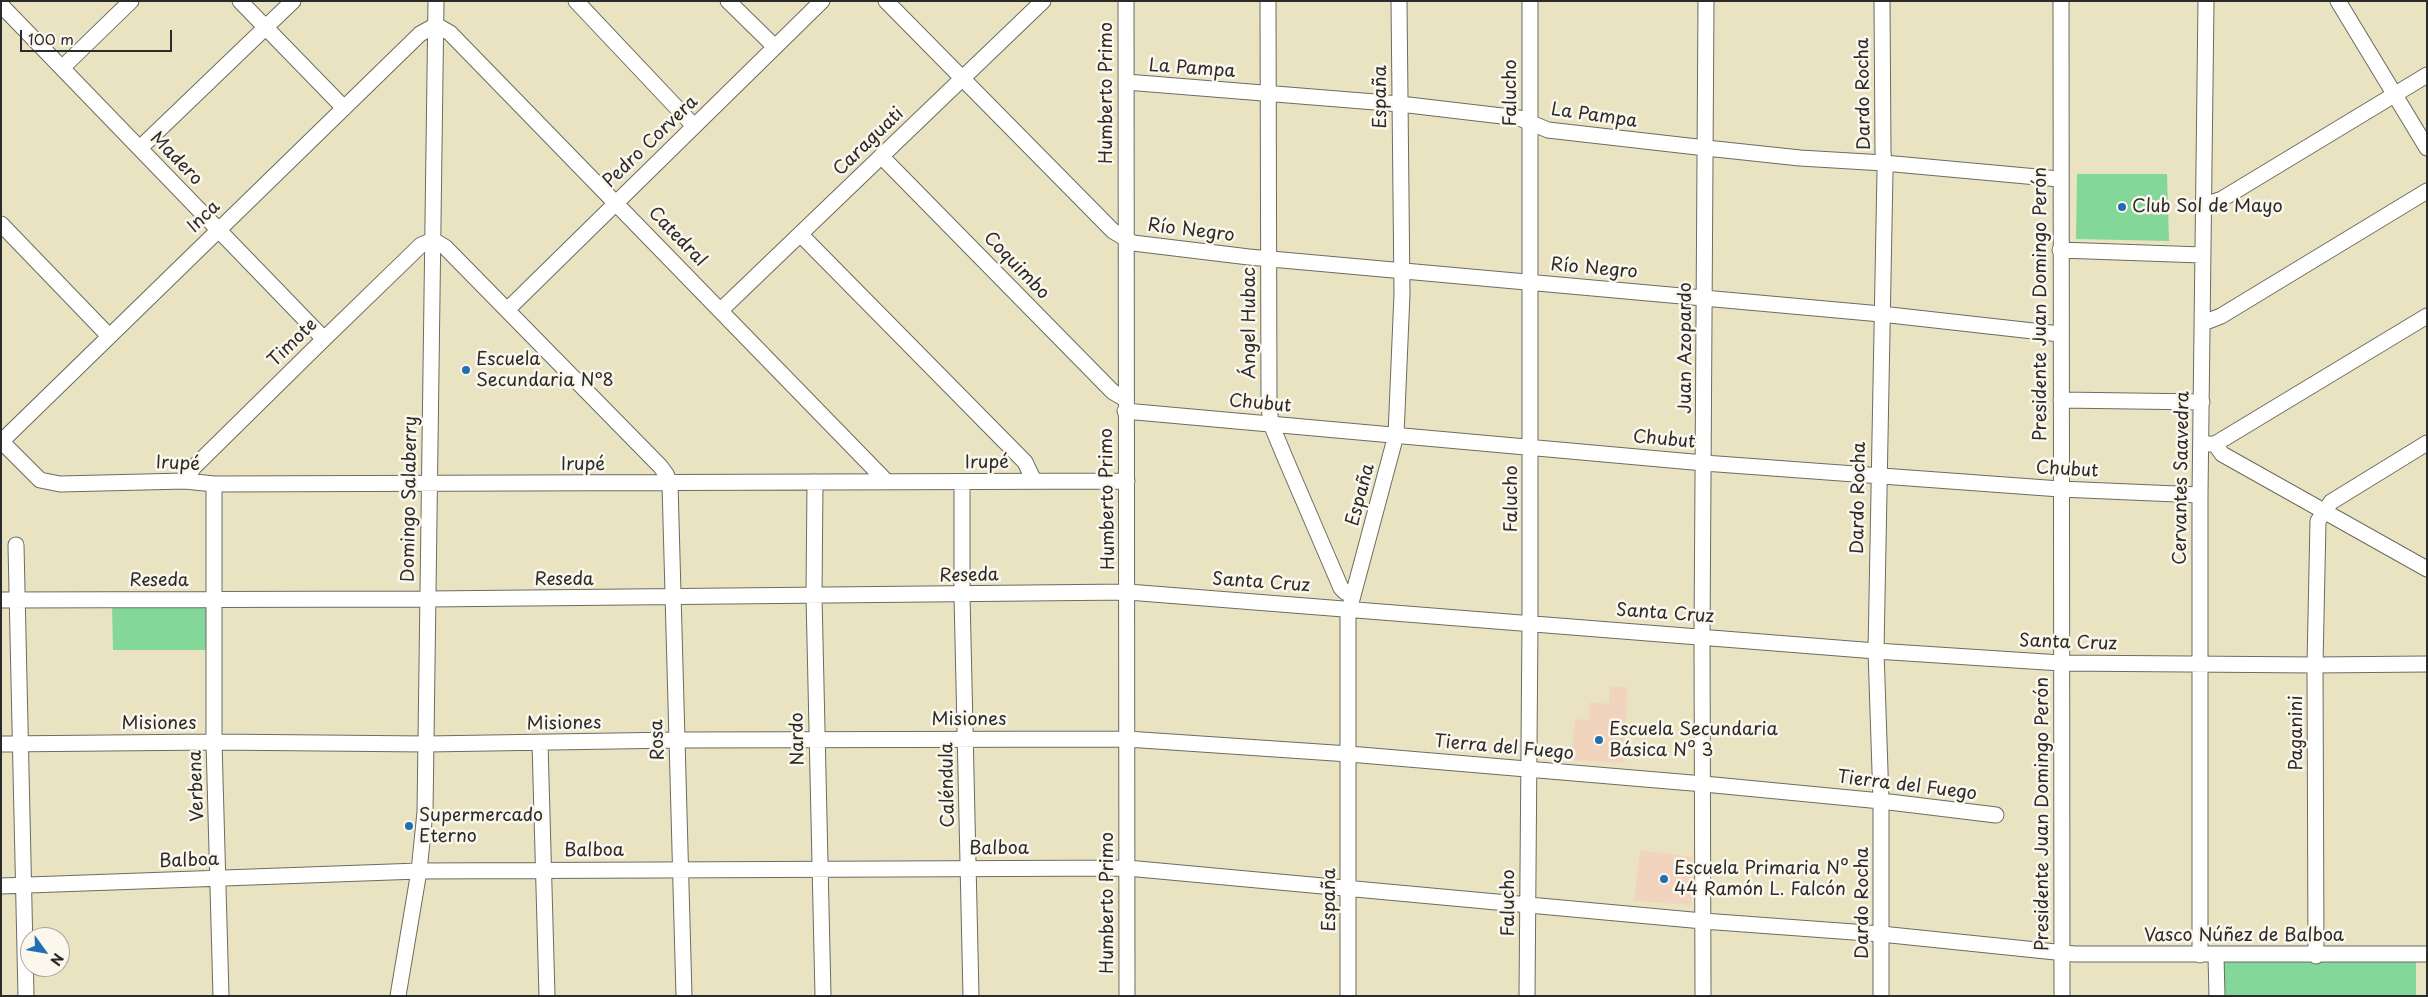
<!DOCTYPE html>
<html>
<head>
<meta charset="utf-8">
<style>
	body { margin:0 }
	#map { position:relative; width:2428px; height:997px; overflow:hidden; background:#e9e3c2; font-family:"Playpen Sans",sans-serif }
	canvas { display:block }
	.frame { position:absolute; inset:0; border:2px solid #2b2b2b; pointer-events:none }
	.north { position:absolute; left:20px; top:927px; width:50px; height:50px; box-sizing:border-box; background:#fbf7ec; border:1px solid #a8a59f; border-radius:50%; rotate:122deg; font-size:14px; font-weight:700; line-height:20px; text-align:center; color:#2b2b2b }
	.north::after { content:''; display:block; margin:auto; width:18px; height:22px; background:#1f6fb2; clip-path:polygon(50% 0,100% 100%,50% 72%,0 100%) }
	.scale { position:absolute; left:20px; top:30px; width:152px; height:22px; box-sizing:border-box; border:2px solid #2b2b2b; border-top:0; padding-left:6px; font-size:15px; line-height:18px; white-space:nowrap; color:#2b2b2b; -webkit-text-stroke:4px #fbf7ec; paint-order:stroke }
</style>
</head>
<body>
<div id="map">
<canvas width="2428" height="997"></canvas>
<div class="frame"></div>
<div class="north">N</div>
<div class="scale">100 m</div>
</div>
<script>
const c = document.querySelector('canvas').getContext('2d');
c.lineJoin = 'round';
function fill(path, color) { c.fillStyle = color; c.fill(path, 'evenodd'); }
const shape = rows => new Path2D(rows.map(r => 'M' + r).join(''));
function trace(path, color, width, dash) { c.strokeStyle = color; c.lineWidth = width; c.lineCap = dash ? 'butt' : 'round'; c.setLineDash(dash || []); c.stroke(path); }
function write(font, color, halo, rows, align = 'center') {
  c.font = font + ' "Playpen Sans",sans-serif'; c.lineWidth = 5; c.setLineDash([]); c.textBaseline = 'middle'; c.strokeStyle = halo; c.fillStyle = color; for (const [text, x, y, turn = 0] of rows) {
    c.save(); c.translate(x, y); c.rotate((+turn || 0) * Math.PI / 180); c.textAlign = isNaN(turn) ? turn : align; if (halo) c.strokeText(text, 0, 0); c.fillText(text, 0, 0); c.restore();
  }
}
fill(shape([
	[1610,686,1627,687,1625,763,1571,760,1575,719,1589,720,1590,702,1609,704],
	[1640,850,1693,857,1691,905,1634,901]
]), '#f2d4be');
fill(shape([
	[2077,174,2167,174,2169,241,2076,239],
	[112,604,203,605,208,611,207,650,113,650],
	[2220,959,2416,962,2416,996,2221,996]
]), '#83d799');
const minor = shape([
	[240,1,344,108],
	[576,1,694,126],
	[728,1,775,47],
	[886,1,1113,231,1133,243,1249,257,1881,314,2060,334],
	[1126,1,1127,996],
	[1268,1,1269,406,1271,424,1286,460,1341,588,1345,592,1352,595],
	[2061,1,2062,996],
	[2338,1,2427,148],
	[1,5,324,339],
	[63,67,131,1],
	[1126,82,1400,104,1519,118,1548,130,1706,148,1800,158,1884,163,2059,179],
	[140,148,293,1],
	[881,156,1113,392,1125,399],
	[2204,205,2222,199,2427,75],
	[1,224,109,336],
	[801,235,1025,462,1034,481],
	[2060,250,2202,255],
	[507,310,822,1],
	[721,310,1043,1],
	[2203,323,2221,316,2427,191],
	[2061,400,2202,402],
	[1125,411,1704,463,2060,489,2200,495],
	[1,441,40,480,60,484,185,481,214,484,1127,481],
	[2,441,420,34,436,25,450,33,886,481],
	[2201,444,2215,444,2427,316],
	[2215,444,2222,454,2427,569],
	[185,481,194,467,324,339,421,245,433,240,445,247,660,466,666,474,670,484,684,996],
	[815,482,814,596,823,996],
	[962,482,962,595,971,996],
	[214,484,214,742,221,996],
	[16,545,26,996],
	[1,600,428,599,1128,592,1876,651,2061,663,2315,665,2427,664],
	[540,743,547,996],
	[1,744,214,742,427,744,677,740,1127,739,1349,754,1704,784,1881,801,1996,815],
	[1,886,419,871,1127,868,1703,921,1881,934,2075,954,2427,954],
	[2200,955,2200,495,2206,1],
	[2216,956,2217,996],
	[2316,956,2315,665,2318,521,2331,502,2427,443],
	[398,996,419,871,425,812,436,1],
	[1348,996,1348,614,1396,435,1402,294,1399,1],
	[1527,996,1530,623,1530,1],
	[1703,996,1702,636,1706,1],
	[1881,996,1881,801,1876,651,1885,171,1883,152,1882,1]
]);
trace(minor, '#6e6b60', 17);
trace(minor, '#fff', 15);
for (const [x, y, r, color] of [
	[2122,207,5,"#1f6fb2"],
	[466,370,5,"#1f6fb2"],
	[1599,740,5,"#1f6fb2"],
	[409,826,5,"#1f6fb2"],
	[1664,879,5,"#1f6fb2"]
]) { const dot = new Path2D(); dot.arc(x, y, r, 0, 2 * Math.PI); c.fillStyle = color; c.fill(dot); trace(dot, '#fbf7ec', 2); }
write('18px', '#2b2b2b', '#fbf7ec', [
	["La Pampa",1192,69,4],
	["Humberto Primo",1107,93,-90],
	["Falucho",1511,93,-90],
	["Dardo Rocha",1864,94,-91],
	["España",1381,97,-90],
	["La Pampa",1594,116,8],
	["Pedro Corvera",651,142,-44],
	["Caraguati",869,142,-44],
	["Madero",176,159,46],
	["Inca",204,217,-44],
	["Río Negro",1191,231,7],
	["Catedral",677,237,46],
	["Coquimbo",1016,266,46],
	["Río Negro",1594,269,5],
	["Presidente Juan Domingo Perón",2041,304,-90],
	["Ángel Hubac",1250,323,-90],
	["Timote",293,343,-44],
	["Juan Azopardo",1686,348,-90],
	["Chubut",1260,404,5],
	["Chubut",1664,440,5],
	["Irupé",987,463,-1],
	["Irupé",178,464,2],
	["Irupé",583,465],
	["Chubut",2067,470,3],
	["Cervantes Saavedra",2182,478,-89],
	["España",1361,495,-75],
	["Dardo Rocha",1859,498,-89],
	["Domingo Salaberry",410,499,-89],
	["Humberto Primo",1108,499,-91],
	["Falucho",1512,499,-90],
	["Reseda",969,576,-1],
	["Reseda",564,580],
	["Reseda",159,581],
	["Santa Cruz",1261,583,4],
	["Santa Cruz",1665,614,4],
	["Santa Cruz",2068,643,2],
	["Misiones",969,720],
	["Misiones",159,724],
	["Misiones",564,724,-1],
	["Paganini",2297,733,-90],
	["Nardo",798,739,-91],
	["Rosa",658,740,-92],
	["Tierra del Fuego",1504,748,5],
	["Caléndula",948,785,-91],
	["Verbena",197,786,-92],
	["Tierra del Fuego",1907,786,7],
	["Presidente Juan Domingo Perón",2043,814,-90],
	["Balboa",999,849],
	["Balboa",594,851],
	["Balboa",189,861,-2],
	["España",1330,900,-90],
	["Humberto Primo",1108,903,-90],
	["Falucho",1509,903,-90],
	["Dardo Rocha",1863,903,-90],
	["Vasco Núñez de Balboa",2244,936]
]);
write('18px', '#2b2b2b', '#fbf7ec', [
	["Club Sol de Mayo",2132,207],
	["Escuela",476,360],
	["Secundaria N°8",476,381],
	["Escuela Secundaria",1609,730],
	["Básica Nº 3",1609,751],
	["Supermercado",419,816],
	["Eterno",419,837],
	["Escuela Primaria Nº",1674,869],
	["44 Ramón L. Falcón",1674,890]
], 'left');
</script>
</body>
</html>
